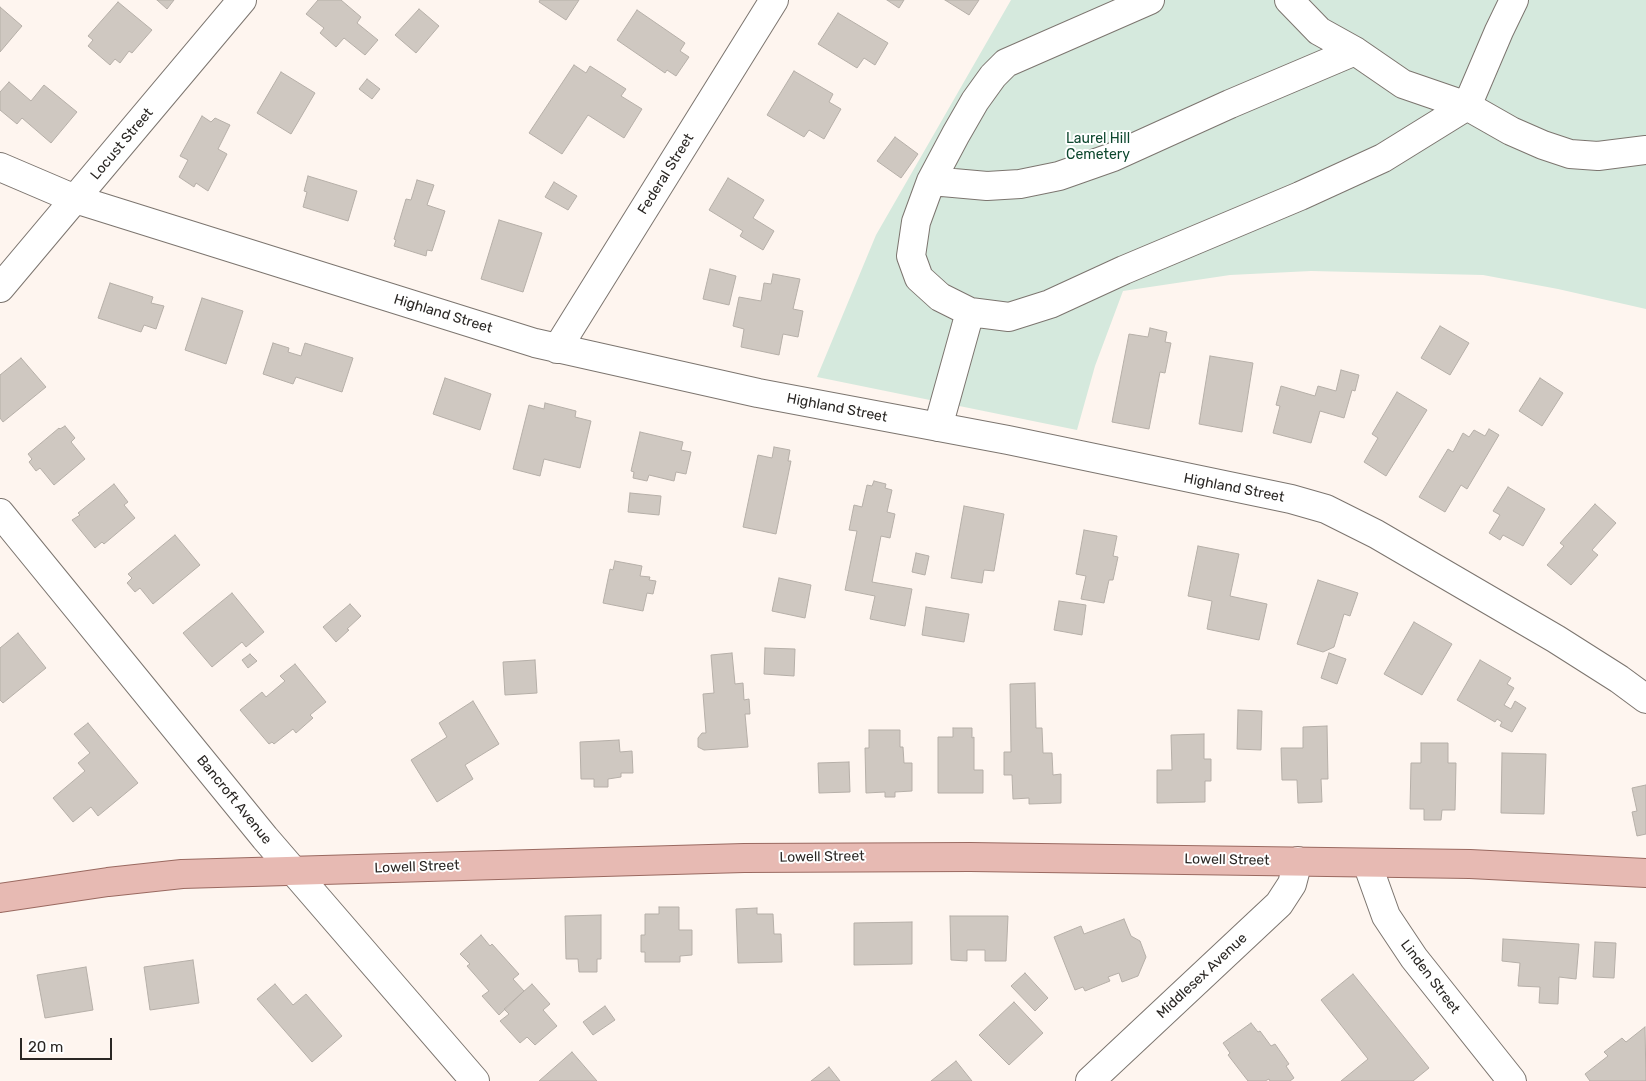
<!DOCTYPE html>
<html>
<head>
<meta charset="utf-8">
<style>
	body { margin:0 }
	#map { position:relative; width:1646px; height:1081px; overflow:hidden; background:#fef5ef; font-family:Rubik,sans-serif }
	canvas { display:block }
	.scale { position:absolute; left:20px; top:1038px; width:92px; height:22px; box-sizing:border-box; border:2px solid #2a2724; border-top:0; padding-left:6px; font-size:15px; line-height:18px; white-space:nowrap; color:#2a2724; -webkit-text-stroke:4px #fff; paint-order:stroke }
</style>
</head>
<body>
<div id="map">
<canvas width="1646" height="1081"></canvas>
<div class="scale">20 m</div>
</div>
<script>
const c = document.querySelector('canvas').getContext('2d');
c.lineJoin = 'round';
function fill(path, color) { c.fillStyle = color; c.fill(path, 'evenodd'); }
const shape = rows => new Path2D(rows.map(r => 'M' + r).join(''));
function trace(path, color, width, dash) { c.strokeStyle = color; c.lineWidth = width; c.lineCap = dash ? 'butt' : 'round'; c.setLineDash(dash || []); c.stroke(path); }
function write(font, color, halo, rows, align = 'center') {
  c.font = font + ' Rubik,sans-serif'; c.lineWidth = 4; c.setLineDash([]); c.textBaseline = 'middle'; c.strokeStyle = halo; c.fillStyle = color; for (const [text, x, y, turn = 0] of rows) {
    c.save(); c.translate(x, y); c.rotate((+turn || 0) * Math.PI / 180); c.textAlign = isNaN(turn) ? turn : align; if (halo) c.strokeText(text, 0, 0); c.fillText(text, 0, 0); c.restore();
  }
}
fill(shape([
	[1011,0,1646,0,1646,309,1558,289,1483,275,1311,271,1230,275,1123,291,1095,366,1077,430,817,377,876,235]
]), '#d5e9dd');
const building = shape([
	[157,0,174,0,167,9,157,0],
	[318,0,341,0,361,17,357,23,378,40,365,55,344,38,336,47,320,33,324,28,306,14,318,0],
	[540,0,579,0,566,20,539,2,540,0],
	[887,0,904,0,899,8,887,0],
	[945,0,979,0,969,15,945,0],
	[118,2,152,30,132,53,129,51,120,63,115,59,110,65,88,46,93,40,88,36,118,2],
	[0,7,22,26,0,52,0,7],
	[419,9,439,26,416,53,395,35,419,9],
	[637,10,685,43,680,51,689,57,676,76,667,70,665,73,617,40,637,10],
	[838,13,888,43,875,65,864,58,857,68,818,44,838,13],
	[574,65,586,73,590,66,626,89,621,96,642,109,624,138,588,115,562,154,529,133,574,65],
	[794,71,833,94,829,102,841,109,824,139,809,130,804,137,767,115,794,71],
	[281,72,315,93,291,134,257,113,281,72],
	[367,79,380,89,372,99,359,89,367,79],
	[9,82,31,101,44,85,77,112,51,143,22,118,17,124,0,110,0,92,9,82],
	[202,116,211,122,215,118,230,125,218,149,227,154,208,191,196,183,194,187,179,177,188,160,180,156,202,116],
	[895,137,918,154,901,178,877,161,895,137],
	[308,176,357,191,348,221,303,207,307,192,304,191,308,176],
	[728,178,764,200,753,218,774,231,763,250,740,236,743,231,709,210,728,178],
	[417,180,434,185,427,205,445,211,432,251,427,250,426,256,394,246,396,240,394,239,406,199,411,200,417,180],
	[554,182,577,196,568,210,545,197,554,182],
	[499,220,542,233,523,292,481,279,499,220],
	[710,269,736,276,729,305,703,299,710,269],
	[773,274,800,279,793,309,803,311,798,337,783,334,779,355,741,347,744,329,733,326,739,297,761,301,764,283,771,284,773,274],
	[110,283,153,297,151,303,164,306,156,329,144,325,141,332,98,318,110,283],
	[202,298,243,311,226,364,185,350,202,298],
	[1440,326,1469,343,1450,375,1421,358,1440,326],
	[1150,328,1167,332,1165,342,1171,343,1165,373,1160,372,1149,429,1112,422,1129,334,1148,337,1150,328],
	[273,343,289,348,288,352,301,356,305,343,353,358,342,392,296,377,293,384,263,374,273,343],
	[1210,356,1253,363,1242,432,1199,424,1210,356],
	[21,358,46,387,3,422,0,418,0,375,21,358],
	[1341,370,1359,375,1355,391,1352,390,1344,418,1320,411,1311,443,1273,433,1280,406,1276,405,1281,386,1315,396,1318,386,1336,391,1341,370],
	[445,378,491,394,480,430,433,414,445,378],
	[1540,378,1563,393,1542,426,1519,411,1540,378],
	[1397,392,1427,410,1386,476,1364,462,1378,438,1372,434,1397,392],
	[545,403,576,411,575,417,591,421,580,468,544,459,540,476,513,469,529,405,544,409,545,403],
	[65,426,75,438,71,442,85,459,54,485,40,468,36,471,29,462,32,459,28,454,59,428,60,429,65,426],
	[1489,429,1499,435,1467,489,1461,485,1445,512,1419,497,1448,449,1453,452,1463,433,1469,437,1474,430,1485,436,1489,429],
	[640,432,683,442,681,450,691,452,686,474,676,472,674,481,649,475,647,481,633,478,634,472,631,471,640,432],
	[774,447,790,450,788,461,791,461,776,534,743,527,758,455,772,458,774,447],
	[874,481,886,484,885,488,892,490,887,512,895,514,890,538,881,536,872,582,912,589,905,626,870,619,875,596,845,590,857,531,849,530,854,505,862,507,867,485,872,486,874,481],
	[114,484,128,502,124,505,135,518,104,544,102,542,95,548,72,520,80,515,78,513,114,484],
	[1508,487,1545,509,1523,546,1503,535,1500,540,1489,533,1500,515,1493,511,1508,487],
	[630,493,661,496,659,515,628,512,630,493],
	[1595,504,1616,523,1592,550,1598,555,1571,585,1547,565,1564,546,1560,543,1595,504],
	[964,506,1004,514,994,571,984,570,982,583,951,578,964,506],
	[1084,530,1117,536,1113,556,1118,557,1113,580,1109,580,1104,603,1081,599,1086,576,1076,574,1084,530],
	[175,535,200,565,153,604,140,588,135,592,127,583,132,578,128,574,175,535],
	[1198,546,1239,554,1230,596,1267,604,1259,640,1207,629,1212,601,1188,596,1198,546],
	[916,553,929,556,925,575,912,572,916,553],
	[615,561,642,566,640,576,650,577,649,580,656,581,653,594,647,593,643,611,603,603,610,569,613,570,615,561],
	[779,578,811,585,805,618,772,611,779,578],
	[1318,580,1358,593,1350,616,1344,614,1334,647,1323,652,1297,644,1318,580],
	[232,593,264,632,246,647,242,642,212,667,183,633,232,593],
	[1059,601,1086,605,1082,635,1054,630,1059,601],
	[350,604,361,616,347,629,349,630,336,642,323,627,350,604],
	[926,607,969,614,964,642,922,635,926,607],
	[1414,622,1452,644,1422,695,1384,674,1414,622],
	[18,633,46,668,3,703,0,700,0,648,18,633],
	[765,648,795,649,794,676,764,674,765,648],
	[732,653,735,684,743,683,744,700,749,699,750,714,745,714,748,747,704,750,698,747,698,738,702,733,706,733,703,694,714,693,711,655,732,653],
	[1329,653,1346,659,1337,684,1321,678,1329,653],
	[250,654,257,661,248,668,242,660,250,654],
	[535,660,537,693,505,695,503,662,535,660],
	[1480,660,1511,678,1507,684,1514,688,1504,705,1511,709,1515,701,1526,708,1512,732,1500,726,1502,722,1497,719,1495,722,1457,700,1480,660],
	[295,664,326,702,310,715,313,718,296,733,293,729,274,744,272,742,269,744,240,710,262,692,266,697,285,681,280,676,295,664],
	[1035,683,1036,728,1042,728,1043,753,1052,753,1053,775,1061,774,1061,803,1029,804,1029,798,1013,799,1012,775,1004,775,1004,752,1011,752,1010,684,1035,683],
	[473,701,499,744,465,765,473,779,437,802,411,760,447,737,439,723,473,701],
	[1238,710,1262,711,1261,750,1237,749,1238,710],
	[88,723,138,783,98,816,91,807,73,822,53,798,85,771,78,763,90,753,74,734,88,723],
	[1327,726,1328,779,1321,779,1322,802,1298,803,1297,780,1282,780,1281,748,1303,748,1303,727,1327,726],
	[953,728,972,728,972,738,974,737,974,770,983,770,983,793,938,793,938,737,953,737,953,728],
	[869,730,900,730,900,747,903,747,904,763,912,763,912,791,895,792,895,797,885,797,885,792,866,793,865,748,869,748,869,730],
	[1204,734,1204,759,1211,759,1211,781,1205,781,1205,802,1157,803,1157,770,1172,770,1171,735,1204,734],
	[619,740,620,752,632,751,633,773,621,773,621,777,608,779,608,787,594,787,594,779,581,779,580,742,619,740],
	[1421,743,1448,743,1448,763,1456,763,1455,810,1442,810,1441,820,1424,820,1424,809,1410,809,1411,763,1421,763,1421,743],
	[1502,753,1546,754,1544,814,1501,813,1502,753],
	[849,762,850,792,819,793,818,763,849,762],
	[1646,785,1646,834,1637,836,1632,812,1637,811,1632,788,1646,785],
	[659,907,679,907,679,930,692,930,692,955,680,956,680,962,645,962,645,952,641,952,641,935,645,935,645,914,659,914,659,907],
	[757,908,757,914,773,914,774,934,781,934,782,962,738,963,736,909,757,908],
	[601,915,601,959,597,959,597,972,579,972,578,959,566,959,565,916,601,915],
	[950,916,1008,916,1006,961,985,961,985,950,967,950,967,961,951,960,950,916],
	[1124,919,1131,936,1140,941,1146,957,1138,976,1122,982,1119,973,1108,977,1110,981,1085,991,1083,987,1075,990,1054,937,1081,926,1084,934,1124,919],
	[912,922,912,964,854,965,854,923,912,922],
	[481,935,490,946,492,944,519,974,513,979,524,991,499,1015,482,996,489,991,467,966,470,964,460,954,481,935],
	[1503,939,1579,944,1576,979,1559,977,1558,1004,1539,1003,1540,987,1518,986,1520,963,1502,961,1503,939],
	[1595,942,1616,943,1614,978,1593,977,1595,942],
	[193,960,199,1003,150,1010,144,967,193,960],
	[86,967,93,1010,45,1018,37,975,86,967],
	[1025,973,1048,998,1035,1011,1011,986,1025,973],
	[1353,974,1429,1068,1413,1081,1341,1081,1368,1059,1321,1000,1353,974],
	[275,984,293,1005,306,994,342,1036,312,1062,257,999,275,984],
	[532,984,550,1004,543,1010,557,1026,535,1045,527,1037,520,1043,500,1021,509,1014,504,1009,532,984],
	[1014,1002,1043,1033,1009,1065,979,1035,1014,1002],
	[605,1006,615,1020,593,1035,583,1022,605,1006],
	[1251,1023,1258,1032,1260,1031,1271,1046,1275,1044,1289,1064,1286,1066,1294,1078,1290,1081,1270,1081,1269,1079,1265,1081,1248,1081,1228,1055,1230,1053,1223,1043,1251,1023],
	[1645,1027,1646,1081,1590,1081,1585,1074,1608,1056,1604,1052,1622,1038,1626,1042,1645,1027],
	[572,1052,597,1081,539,1081,572,1052],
	[956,1061,972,1081,931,1081,956,1061],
	[829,1067,840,1081,811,1081,829,1067]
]);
fill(building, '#cfc8c1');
trace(building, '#b6afa8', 1);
const minor = shape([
	[1150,0,1006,63,993,76,975,101,956,134,931,181,916,222,911,256,919,278,940,297,970,312,1009,317,1050,304,1124,270,1300,196,1383,158,1467,106,1499,31,1514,0],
	[1289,0,1319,31,1355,51,1403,84,1467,106,1511,131,1543,145,1570,154,1598,156,1646,150],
	[0,167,75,199,535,343,758,393,1008,440,1291,499,1326,509,1376,534,1556,639,1619,679,1646,699],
	[931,181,987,186,1020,184,1059,176,1113,157,1230,104,1355,51],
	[0,288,242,0],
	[557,349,774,0],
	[938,427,970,312],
	[0,513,265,838,475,1081],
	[1367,863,1386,916,1414,958,1512,1081],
	[1090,1081,1279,904,1292,884,1298,861]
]);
const major = shape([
	[0,898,108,882,182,874,744,858,970,857,1470,864,1646,873]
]);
trace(minor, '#7c756f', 30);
trace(major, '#9a6960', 30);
trace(minor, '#fff', 28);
trace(major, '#e7bab3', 28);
write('14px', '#0d472e', '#fff', [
	["Laurel Hill",1098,139],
	["Cemetery",1098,155]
]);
write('14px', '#2a2724', '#fff', [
	["Locust Street",122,144,-50],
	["Federal Street",666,174,-58],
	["Highland Street",443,314,17],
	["Highland Street",837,408,11],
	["Highland Street",1234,488,11],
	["Bancroft Avenue",234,800,51],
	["Lowell Street",822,857,-1],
	["Lowell Street",1227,860,1],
	["Lowell Street",417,867,-2],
	["Middlesex Avenue",1202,976,-43],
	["Linden Street",1430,977,53]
]);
</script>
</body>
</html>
